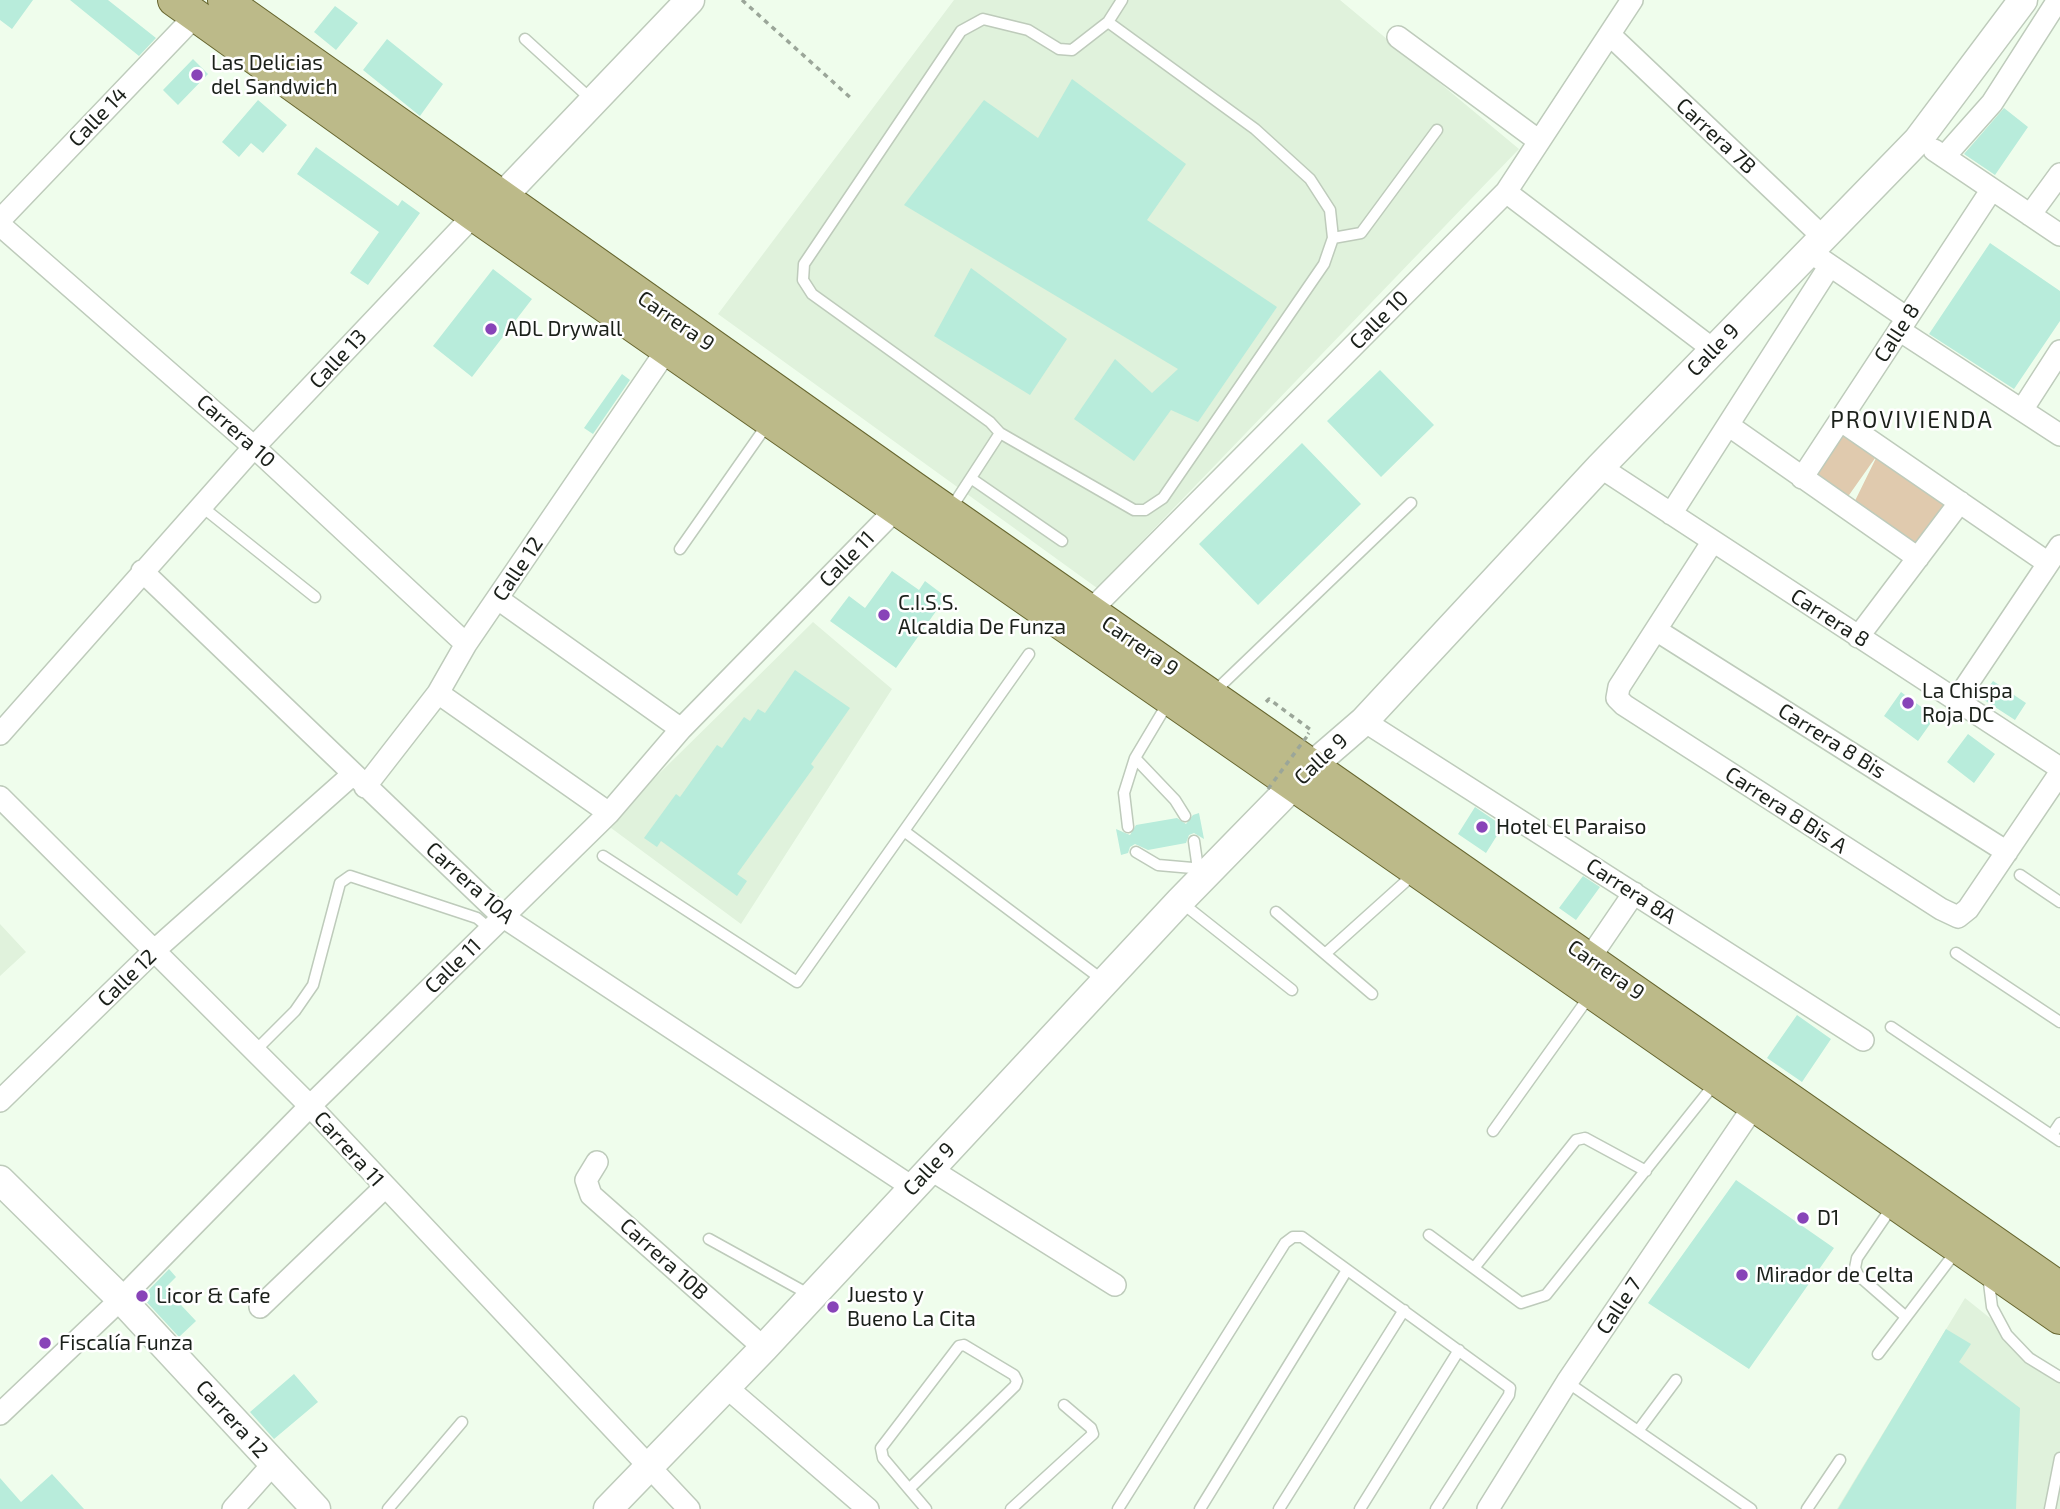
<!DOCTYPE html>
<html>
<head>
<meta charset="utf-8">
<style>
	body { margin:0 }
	canvas { display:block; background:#effdec }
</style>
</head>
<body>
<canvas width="2060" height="1509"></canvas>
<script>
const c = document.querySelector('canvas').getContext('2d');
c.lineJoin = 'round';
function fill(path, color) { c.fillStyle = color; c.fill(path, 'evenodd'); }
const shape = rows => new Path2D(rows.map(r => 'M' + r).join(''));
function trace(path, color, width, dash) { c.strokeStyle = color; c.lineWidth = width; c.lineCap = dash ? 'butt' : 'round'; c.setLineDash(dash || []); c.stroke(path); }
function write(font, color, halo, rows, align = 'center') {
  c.font = font + ' "Exo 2",sans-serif'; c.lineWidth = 5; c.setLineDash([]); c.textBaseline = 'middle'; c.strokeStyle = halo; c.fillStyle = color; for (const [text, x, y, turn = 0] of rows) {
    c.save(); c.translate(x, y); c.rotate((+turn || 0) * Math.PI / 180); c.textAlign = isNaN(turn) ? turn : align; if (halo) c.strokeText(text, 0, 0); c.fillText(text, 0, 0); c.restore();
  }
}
fill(shape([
	[954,0,1340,0,1519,149,1097,588,718,314],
	[813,622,892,689,741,924,607,825],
	[0,924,26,952,0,976],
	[1965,1298,2060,1374,2060,1509,1837,1509]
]), '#e0f2dc');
fill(shape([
	[1835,428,1960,502,1918,558,1850,511,1878,454,1842,505,1802,478]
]), '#e0caae');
fill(shape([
	[0,0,33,0,12,29,0,20],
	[70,0,108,0,156,38,139,56],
	[335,6,358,23,336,50,314,32],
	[387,39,443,84,420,116,363,70],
	[193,59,208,74,178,105,163,90],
	[1072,79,1186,164,1147,220,1277,307,1198,422,1171,410,1134,461,1074,419,1115,359,1152,393,1178,369,904,205,984,100,1038,138],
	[258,100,287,125,263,153,251,143,239,157,222,142],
	[2004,108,2028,127,1995,175,1964,154],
	[316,147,398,206,402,200,420,213,368,285,350,273,379,232,297,174],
	[1990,243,2060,291,2060,321,2014,389,1929,334],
	[971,268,1067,339,1030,395,934,336],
	[493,269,532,299,472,377,433,346],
	[1380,370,1434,425,1381,477,1327,421],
	[622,374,630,380,593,434,584,428],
	[1302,443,1361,504,1258,605,1199,544],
	[892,571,919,590,925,581,946,597,896,668,830,621,849,596,865,608],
	[795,670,850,708,811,764,814,767,737,874,747,881,737,896,661,841,657,847,644,838,676,794,680,797,717,745,722,748,744,717,750,721,758,709,765,713],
	[1993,681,2026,703,2015,720,1981,698],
	[1901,692,1935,717,1918,741,1884,716],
	[1968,734,1995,754,1974,783,1947,762],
	[1475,807,1503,826,1486,853,1458,834],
	[1199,813,1204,839,1194,833,1189,835,1186,843,1148,850,1135,844,1130,847,1128,853,1121,855,1116,829,1130,835,1136,825,1177,818,1186,824,1193,815],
	[1583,876,1600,887,1576,920,1559,908],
	[1797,1015,1831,1039,1802,1082,1767,1058],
	[1736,1180,1834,1248,1749,1369,1648,1303],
	[169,1269,176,1277,165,1288,196,1321,179,1337,142,1297],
	[1946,1329,1971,1344,1959,1362,2020,1408,2016,1509,1838,1509],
	[294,1374,318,1402,274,1439,250,1412],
	[52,1474,84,1509,0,1509,0,1478,21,1502]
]), '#b8ecdb');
const service = shape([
	[1108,22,1255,129,1310,179,1330,210,1333,238,1324,264,1163,498,1145,510,1134,510,1000,433,990,422,812,294,803,280,804,264,961,31,983,19,1028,30,1059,49,1072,50,1108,22,1122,0],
	[525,39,593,101],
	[1333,238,1361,233,1437,130],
	[972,479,1062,541],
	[201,506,315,597],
	[950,510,1000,433],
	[680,549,769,422],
	[1213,693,1411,503],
	[1135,758,1175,800,1185,816],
	[1128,827,1124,793,1135,758,1169,701],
	[904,831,1104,981],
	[1194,841,1198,869],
	[1136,852,1158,865,1204,869],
	[603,856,797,982,1029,654],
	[2020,875,2060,902],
	[1182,903,1292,990],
	[1276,912,1372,994],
	[1956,953,2060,1022],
	[1325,954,1414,874],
	[1891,1027,2060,1141],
	[256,1050,295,1011,313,985,340,883,350,876,477,918,490,929],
	[1493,1131,1591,994],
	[2052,1135,2060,1123],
	[1894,1204,1857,1258,1855,1268,1858,1275,1906,1317],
	[1429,1235,1521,1303,1546,1295,1716,1082],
	[709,1239,812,1296],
	[1474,1268,1576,1140,1585,1138,1646,1171],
	[1988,1275,1992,1307,2007,1335,2029,1358,2060,1377],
	[1878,1354,1957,1250],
	[1567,1382,1751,1509],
	[1638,1431,1676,1380],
	[909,1489,1015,1386,1017,1381,1014,1375,964,1345,959,1346,881,1448,883,1458,909,1489,926,1509],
	[388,1509,462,1422],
	[1011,1509,1093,1434,1091,1428,1064,1405],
	[1118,1509,1285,1243,1293,1237,1302,1237,1510,1388,1509,1395,1436,1509],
	[1200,1509,1347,1270],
	[1279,1509,1404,1310],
	[1360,1509,1459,1350],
	[1807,1509,1840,1460],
	[2050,1509,2060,1458]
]);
const minor = shape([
	[1610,35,1823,237],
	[1398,37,1539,141],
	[1934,150,2060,235],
	[1944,157,1992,103,2058,0],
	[1506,192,1714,350],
	[2030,215,2060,174],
	[0,220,196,15],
	[0,225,254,447,466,644],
	[1819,258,1907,318],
	[1899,330,2060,435],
	[2022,410,2060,351],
	[1840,420,2048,563],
	[1728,425,1918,558],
	[1600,467,2060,768],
	[1802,478,1992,189],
	[1671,514,1829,267],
	[1713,541,1619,687,1617,698,1624,705,1941,909,1958,917,1968,909,2060,773],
	[142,571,502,916,912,1187],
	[498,599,681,729],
	[1090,611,1506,192,1632,0],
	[1656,630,2007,852],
	[1858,637,1960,502],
	[438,693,609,813],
	[1956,701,2060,546],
	[1364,721,1863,1040],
	[0,734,254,447,474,215],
	[365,787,438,693,466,644,668,348],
	[0,797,310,1106,689,1509],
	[1589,959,1634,893],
	[0,1101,156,949,352,775],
	[597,1162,586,1180,591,1195,764,1348],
	[930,1169,1115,1285],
	[260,1307,384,1188],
	[725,1386,868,1509],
	[0,1414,121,1299,310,1106,609,813,681,729,897,508],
	[233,1509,273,1464],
	[1488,1509,1567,1382,1754,1106]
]);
const secondary = shape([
	[483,209,501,198,690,0],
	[0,1180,121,1299,316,1509],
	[608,1509,764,1348,1180,901,1313,765,1364,721,1600,467,1918,140,2023,0]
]);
const primary = shape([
	[174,0,474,215,2060,1318],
	[224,0,914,488,2060,1288]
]);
trace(service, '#becbbb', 13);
trace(minor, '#becbbb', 24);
trace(secondary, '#becbbb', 31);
trace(primary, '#67662f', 34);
trace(shape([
	[742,0,853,100],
	[1266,702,1269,699,1311,730,1308,734]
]), '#9ba699', 3.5, [5, 5]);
trace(service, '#fff', 10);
trace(minor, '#fff', 21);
trace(secondary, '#fff', 28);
trace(primary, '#bcba89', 32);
trace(shape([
	[1268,789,1308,735]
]), '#9ba699', 3.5, [5, 5]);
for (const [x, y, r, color] of [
	[197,75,7,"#8844b8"],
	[491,329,7,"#8844b8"],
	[884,615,7,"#8844b8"],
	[1908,703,7,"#8844b8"],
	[1482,827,7,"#8844b8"],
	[1803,1218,7,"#8844b8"],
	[1742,1275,7,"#8844b8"],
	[142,1296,7,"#8844b8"],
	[833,1307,7,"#8844b8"],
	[45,1343,7,"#8844b8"]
]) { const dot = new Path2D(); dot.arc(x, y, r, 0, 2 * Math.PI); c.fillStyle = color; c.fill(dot); trace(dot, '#fff', 2.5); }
write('21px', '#1b201a', '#fff', [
	["Las Delicias",211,63],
	["del Sandwich",211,87],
	["ADL Drywall",505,329],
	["C.I.S.S.",898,603],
	["Alcaldia De Funza",898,627],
	["La Chispa",1922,691],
	["Roja DC",1922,715],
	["Hotel El Paraiso",1496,827],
	["D1",1817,1218],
	["Mirador de Celta",1756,1275],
	["Juesto y",847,1295],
	["Bueno La Cita",847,1319],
	["Licor & Cafe",156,1296],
	["Fiscalía Funza",59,1343]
], 'left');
write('21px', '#1b201a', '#fff', [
	["Calle 14",98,117,-46],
	["Carrera 7B",1716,136,43],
	["Calle 10",1379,320,-45],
	["Carrera 9",676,321,35],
	["Calle 8",1897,333,-57],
	["Calle 9",1713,350,-46],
	["Calle 13",338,359,-47],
	["Carrera 10",236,431,42],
	["Calle 11",847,559,-46],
	["Calle 12",518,569,-56],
	["Carrera 8",1830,618,33],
	["Carrera 9",1140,646,35],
	["Carrera 8 Bis",1832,741,32],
	["Calle 9",1321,759,-43],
	["Carrera 8 Bis A",1786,810,33],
	["Carrera 10A",470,883,42],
	["Carrera 8A",1631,891,33],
	["Calle 11",453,966,-44],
	["Carrera 9",1606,970,35],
	["Calle 12",127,978,-44],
	["Carrera 11",349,1149,48],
	["Calle 9",929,1169,-47],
	["Carrera 10B",664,1259,42],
	["Calle 7",1619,1306,-56],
	["Carrera 12",232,1419,48]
]);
c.letterSpacing = '2px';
write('23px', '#1b201a', '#fff', [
	["PROVIVIENDA",1912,420]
]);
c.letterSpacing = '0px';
</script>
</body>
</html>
